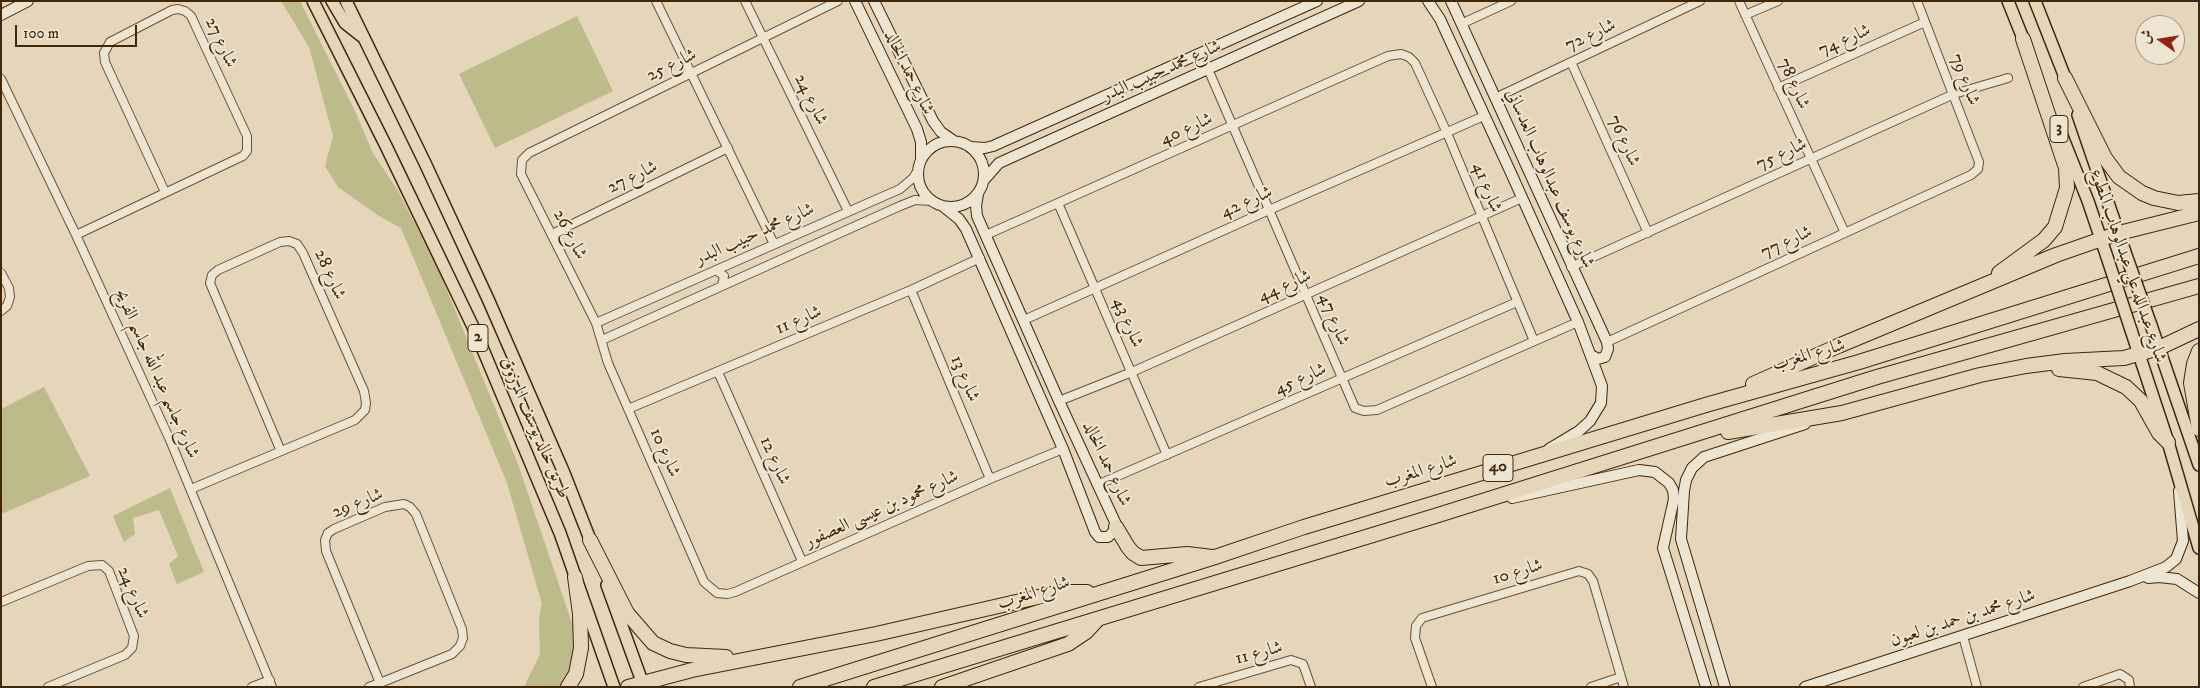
<!DOCTYPE html>
<html>
<head>
<meta charset="utf-8">
<style>
	body { margin:0 }
	#map { position:relative; width:2200px; height:688px; overflow:hidden; background:#e5d5ba; font-family:"IM FELL DW Pica",Amiri,serif }
	canvas { display:block }
	.frame { position:absolute; inset:0; border:2px solid #412706; pointer-events:none }
	.north { position:absolute; left:2135px; top:15px; width:50px; height:50px; box-sizing:border-box; background:#eee4d2; border:1px solid #a99880; border-radius:50%; rotate:283deg; font-size:14px; font-weight:700; line-height:20px; text-align:center; color:#412706 }
	.north::after { content:''; display:block; margin:auto; width:18px; height:22px; background:#8f2418; clip-path:polygon(50% 0,100% 100%,50% 72%,0 100%) }
	.scale { position:absolute; left:15px; top:25px; width:122px; height:22px; box-sizing:border-box; border:2px solid #412706; border-top:0; padding-left:6px; font-size:15px; line-height:18px; white-space:nowrap; color:#412706; -webkit-text-stroke:4px #eee4d2; paint-order:stroke }
</style>
</head>
<body>
<div id="map">
<canvas width="2200" height="688"></canvas>
<div class="frame"></div>
<div class="north">ش</div>
<div class="scale">100 m</div>
</div>
<script>
const c = document.querySelector('canvas').getContext('2d');
c.lineJoin = 'round';
function fill(path, color) { c.fillStyle = color; c.fill(path, 'evenodd'); }
const shape = rows => new Path2D(rows.map(r => 'M' + r).join(''));
function trace(path, color, width, dash) { c.strokeStyle = color; c.lineWidth = width; c.lineCap = dash ? 'butt' : 'round'; c.setLineDash(dash || []); c.stroke(path); }
function write(font, color, halo, rows, align = 'center') {
  c.font = font + ' "IM FELL DW Pica",Amiri,serif'; c.lineWidth = 4; c.setLineDash([]); c.textBaseline = 'middle'; c.strokeStyle = halo; c.fillStyle = color; for (const [text, x, y, turn = 0] of rows) {
    c.save(); c.translate(x, y); c.rotate((+turn || 0) * Math.PI / 180); c.textAlign = isNaN(turn) ? turn : align; if (halo) c.strokeText(text, 0, 0); c.fillText(text, 0, 0); c.restore();
  }
}
fill(shape([
	[281,1,300,1,354,109,373,153,398,191,439,271,518,464,573,626,577,658,566,687,524,687,540,654,539,619,542,604,507,483,401,228,379,216,338,187,325,166,333,136,309,47],
	[577,16,613,91,495,148,459,74],
	[44,387,90,476,1,514,1,409],
	[170,488,204,572,177,584,169,564,178,556,159,510,133,518,135,534,124,542,113,516]
]), '#bdbb8a');
const street = shape([
	[656,1,774,244],
	[745,1,848,211],
	[838,1,529,153,522,160,521,174,596,323,608,363,704,582,717,593,727,594,735,592,990,479,1063,449],
	[1739,1,1845,233],
	[1745,15,1778,1],
	[1461,24,1511,1],
	[1571,62,1648,233],
	[1208,69,1355,408,1364,411,1377,410,1578,322],
	[1,79,76,235,170,440,272,687],
	[1778,88,1925,22],
	[1495,98,1700,1],
	[1058,203,1167,455],
	[552,234,728,148],
	[76,235,243,156,247,151,247,136,191,16,185,11,178,9,172,10,110,42,104,53,105,62,165,192],
	[986,235,1388,56,1401,54,1409,57,1415,63,1447,133,1534,341],
	[1571,267,1954,94,2008,78],
	[716,270,724,276,722,285],
	[1,273,9,288,10,297,7,306,1,311],
	[911,290,990,479],
	[1024,320,1269,210,1484,116],
	[596,323,900,189,913,178,919,168],
	[602,340,900,206,915,200,932,201],
	[1607,342,1971,175,1978,169,1979,162,1917,1],
	[718,372,802,561],
	[1059,401,1132,372,1522,198],
	[628,409,911,290,980,258],
	[1097,485,1517,302],
	[191,489,355,420,365,410,366,403,364,391,303,253,297,244,289,241,280,242,218,270,212,275,210,283,280,449],
	[1,602,88,566,102,565,109,571,134,636,132,648,125,655,48,687],
	[1963,636,1977,687],
	[252,687,270,680],
	[369,687,380,683,452,654,460,646,463,638,462,629,416,514,410,507,404,504,385,507,334,529,328,533,325,540,326,551,380,683],
	[1199,687,1291,660,1303,664,1311,687],
	[1432,687,1415,638,1416,626,1422,618,1579,571,1588,574,1593,581,1624,687],
	[1591,687,1621,677],
	[2083,687,2120,674,2129,680,2130,687]
]);
const secondary = shape([
	[855,1,917,129,921,142,921,160],
	[874,1,933,121,941,132,954,141],
	[1428,1,1440,19,1511,173,1578,322,1602,386,1601,403,1590,421,1579,431,1549,449],
	[1451,1,1607,342,1608,349,1605,357,1598,359,1591,355],
	[1,15,28,1],
	'918 174a33 33 0 1 1 66 0a33 33 0 1 1-66 0Z',
	[971,147,985,148,993,146,1317,1],
	[984,180,999,163,1359,1],
	[944,207,959,219,966,229,1063,449,1095,532,1099,537,1108,537,1114,531,1115,522,1059,401,977,216,976,206,978,194],
	[1512,498,1639,470,1655,472,1669,483,1673,490,1674,499,1663,548,1706,687],
	[2148,578,2159,577,2177,579,2199,593],
	[1725,687,1681,539,1684,491,1686,480,1692,468,1704,457,1805,424],
	[1805,687,2130,581,2166,567,2176,559,2183,541,2179,491]
]);
const primary = shape([
	[313,1,386,146,476,333,560,533,614,687],
	[332,1,345,23,364,38],
	[346,1,425,163,488,299,564,473,593,547],
	[2008,1,2026,46],
	[2035,1,2068,85],
	[2078,115,2125,252],
	[2058,126,2088,201,2107,257],
	[2151,325,2199,465],
	[2131,330,2168,442,2199,548],
	[607,585,644,687]
]);
const highway = shape([
	[2065,78,2105,158,2119,177,2142,193,2154,198,2178,203,2199,201],
	[1999,273,2044,240,2055,227,2067,188,2066,168,2023,39],
	[2199,351,2194,364,2191,383,2199,429],
	[2059,369,2097,373,2126,387,2141,401,2159,433,2168,442],
	[1753,384,1838,346,2056,255,2119,233,2199,213],
	[1728,432,1842,413,1980,375,2026,366,2065,361,2124,358,2159,348,2199,329],
	[1116,527,1128,547,1133,553,1141,558,1187,554,1212,557],
	[590,540,627,613,653,643,670,651,686,655,726,657],
	[568,687,576,674,581,648,580,614,575,577],
	[628,687,692,670,876,634,1060,592,1087,592],
	[800,687,1215,557,1304,527,1709,404,1859,362,2199,256],
	[874,687,1435,516,1877,377,2199,286],
	[942,687,1068,644,1086,632,1098,619]
]);
trace(street, '#6a5233', 10);
trace(secondary, '#412706', 12);
trace(primary, '#412706', 14);
trace(highway, '#412706', 16);
trace(street, '#eee4d2', 8);
trace(secondary, '#eee4d2', 10);
trace(primary, '#e5d5ba', 11);
trace(highway, '#e5d5ba', 14);
const primaryBridge = shape([
	[2125,252,2151,325],
	[2107,257,2131,330]
]);
trace(primaryBridge, '#412706', 14, []);
trace(primaryBridge, '#e5d5ba', 11);
for (const [x, y, w] of [
	[2059,129,18],
	[478,338,20],
	[1498,468,30]
]) { const box = new Path2D(); box.roundRect(x - w / 2, y - 13.5, w, 27, 4); c.fillStyle = '#eee4d2'; c.fill(box); trace(box, '#412706', 1); }
write('bold 16px', '#412706', null, [
	["3",2059,129],
	["2",478,338],
	["40",1498,468]
]);
write('18px', '#412706', '#eee4d2', [
	["شارع 72",1591,36,-25],
	["شارع 74",1845,41,-24],
	["شارع 27",220,43,65],
	["شارع 25",672,66,-26],
	["شارع محمد حبيب البدر",1162,72,-24],
	["شارع حمد الخالد",908,73,64],
	["شارع 79",1964,80,69],
	["شارع 78",1793,84,66],
	["شارع 24",810,100,64],
	["شارع 40",1187,130,-24],
	["شارع 76",1623,141,66],
	["شارع 75",1782,155,-25],
	["شارع 27",633,178,-26],
	["شارع يوسف عبدالوهاب العدساني",1549,179,66],
	["شارع 41",1486,188,68],
	["شارع 42",1247,203,-24],
	["شارع 26",569,235,63],
	["شارع محمد حبيب البدر",755,235,-24],
	["شارع 77",1787,243,-25],
	["شارع عبدالله علي عبدالوهاب المطوع",2127,266,71],
	["شارع 28",329,275,66],
	["شارع 44",1285,287,-24],
	["شارع 47",1333,320,68],
	["شارع 11",799,321,-23],
	["شارع 43",1127,323,67],
	["شارع المغرب",1809,356,-16],
	["شارع جاسم عبد الله جاسم الفريح",156,374,66],
	["شارع 13",964,379,67],
	["شارع 45",1301,380,-24],
	["طريق خالد يوسف المرزوق",534,428,67],
	["شارع 10",664,453,66],
	["شارع 12",774,461,66],
	["شارع حمد الخالد",1106,464,65],
	["شارع المغرب",1421,472,-17],
	["شارع 29",358,504,-22],
	["شارع محمود بن عيسى العصفور",882,510,-24],
	["شارع 10",1518,573,-17],
	["شارع 24",132,593,67],
	["شارع المغرب",1034,594,-18],
	["شارع محمد بن حمد بن لعبون",1963,619,-18],
	["شارع 11",1259,654,-15]
]);
</script>
</body>
</html>
